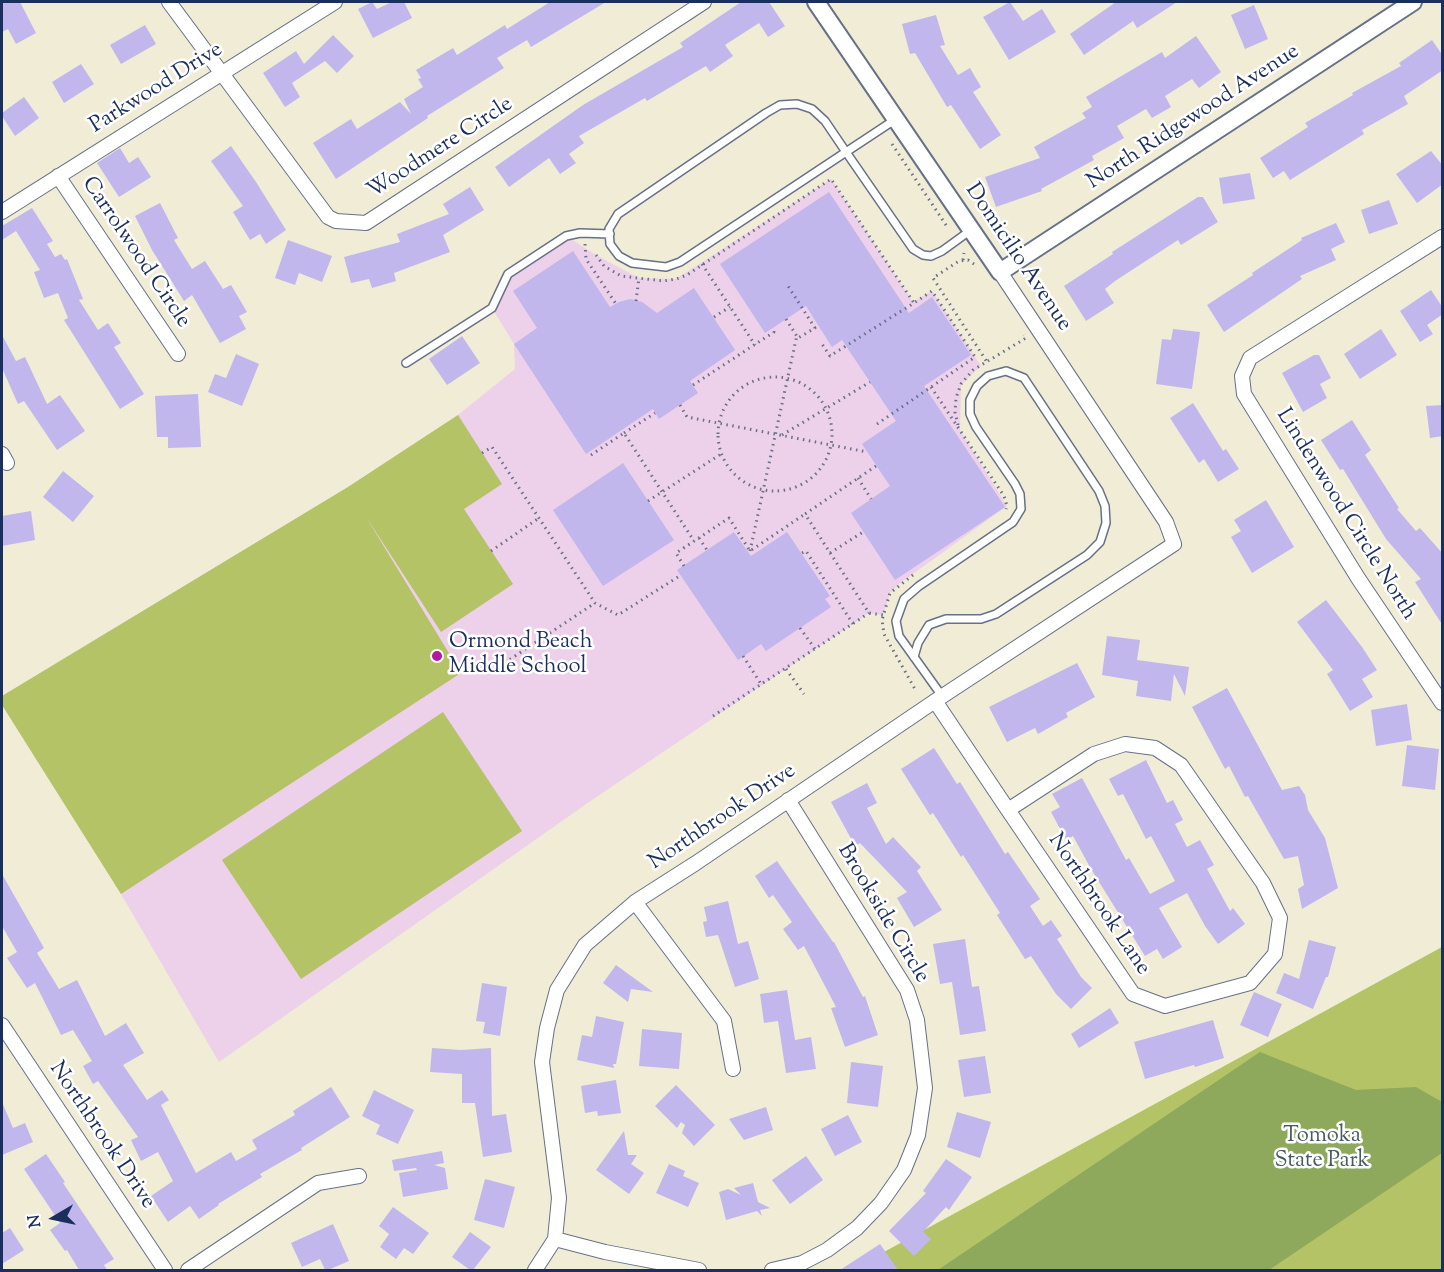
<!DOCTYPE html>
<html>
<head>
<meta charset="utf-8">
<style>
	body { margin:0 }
	#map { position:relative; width:1444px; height:1272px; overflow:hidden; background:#f0ecd6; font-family:"Sorts Mill Goudy",serif }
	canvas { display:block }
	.frame { position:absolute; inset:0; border:3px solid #1b2f5e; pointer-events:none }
	.north { position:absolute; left:24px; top:1188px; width:60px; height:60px; -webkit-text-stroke:4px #fff; paint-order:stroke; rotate:261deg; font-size:16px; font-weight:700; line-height:24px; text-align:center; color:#1b2f5e }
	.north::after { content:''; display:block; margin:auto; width:21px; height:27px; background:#1b2f5e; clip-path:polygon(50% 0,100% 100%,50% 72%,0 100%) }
</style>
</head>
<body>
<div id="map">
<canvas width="1444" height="1272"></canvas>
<div class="frame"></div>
<div class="north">N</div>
</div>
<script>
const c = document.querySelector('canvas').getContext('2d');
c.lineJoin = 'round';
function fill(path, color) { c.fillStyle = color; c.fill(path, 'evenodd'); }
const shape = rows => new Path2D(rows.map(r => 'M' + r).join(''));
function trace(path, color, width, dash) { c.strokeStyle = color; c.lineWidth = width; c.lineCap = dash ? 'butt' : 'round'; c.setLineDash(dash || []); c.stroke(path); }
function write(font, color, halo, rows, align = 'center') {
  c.font = font + ' "Sorts Mill Goudy",serif'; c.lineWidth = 5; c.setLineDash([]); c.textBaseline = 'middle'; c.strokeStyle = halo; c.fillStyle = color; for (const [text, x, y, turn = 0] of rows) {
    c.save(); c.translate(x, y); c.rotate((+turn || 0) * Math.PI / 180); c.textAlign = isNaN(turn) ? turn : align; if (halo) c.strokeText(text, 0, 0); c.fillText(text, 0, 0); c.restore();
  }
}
fill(shape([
	[831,179,913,302,932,291,981,366,961,385,960,430,1007,506,899,584,890,593,883,615,869,613,589,802,219,1062,121,894,2,705,2,696,348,487,458,415,515,369,514,344,492,308,508,274,566,236,596,255,639,278,676,279]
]), '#edd0e9');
fill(shape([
	[458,415,502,484,464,509,513,584,441,632,366,517,461,673,121,894,2,705,2,696,348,487],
	[443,712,522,831,301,979,222,860],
	[1442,947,1442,1270,851,1270]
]), '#b3c366');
fill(shape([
	[1260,1052,1356,1090,1416,1087,1442,1102,1442,1153,1269,1270,938,1270]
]), '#8ea95b');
fill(shape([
	[2,2,20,2,36,33,16,44,8,29,2,32],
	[372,2,377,9,392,2,404,2,412,18,373,38,358,9],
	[550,2,606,2,531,47,527,40,497,58,504,68,427,116,428,118,336,179,313,143,351,119,357,129,400,102,411,114,404,99,423,87,418,79,421,78,416,70,453,48,457,55,505,25,507,29],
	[741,2,769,2,785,26,768,37,759,23,725,45,733,56,710,72,706,66,647,101,645,98,579,136,584,143,569,154,576,163,560,174,549,158,509,187,495,167,583,105,683,47,680,43],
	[1010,2,1023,21,1042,9,1056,32,1009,60,983,17],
	[1116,2,1177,2,1137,28,1133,21,1084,55,1070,34],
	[1254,5,1268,39,1245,49,1231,15],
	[936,15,945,45,940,46,958,75,970,68,981,87,973,92,1001,135,980,149,951,105,947,107,915,53,910,54,902,24],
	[145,25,156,44,121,64,110,45],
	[333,35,354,56,337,73,325,61,292,83,300,97,285,107,263,73,296,51,304,64],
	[1196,36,1221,72,1199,88,1192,79,1165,96,1171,107,1152,118,1146,109,1117,126,1124,138,1092,156,1094,160,1041,189,1042,191,996,207,985,177,1040,158,1034,147,1086,118,1082,113,1092,107,1086,97,1162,52,1165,58],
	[1432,40,1443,56,1443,70,1404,96,1408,104,1362,130,1364,134,1290,180,1284,171,1273,178,1260,158,1308,127,1305,123,1353,95,1352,93,1401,66,1399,63],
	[81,64,94,84,64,103,52,82],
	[24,97,39,118,15,136,2,116,2,113],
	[231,146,256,182,286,230,266,244,260,234,250,240,233,212,243,206,211,161],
	[120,148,129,163,138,157,151,177,119,197,97,163],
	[1431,151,1443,166,1443,184,1417,203,1396,174],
	[1250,173,1255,199,1223,204,1219,178],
	[470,187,484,210,443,235,450,252,394,273,396,281,372,288,369,279,351,283,344,257,400,242,397,234,449,214,443,204],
	[829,192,909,313,932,297,971,355,924,386,1005,507,895,580,851,513,890,486,862,444,896,421,842,340,832,347,806,306,765,333,720,264],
	[1198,197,1203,197,1218,222,1181,245,1178,240,1115,281,1105,289,1114,303,1086,321,1064,286,1113,254,1112,252],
	[1389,200,1398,224,1369,234,1361,210],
	[160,203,178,238,174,240,192,269,205,261,223,289,231,285,247,312,239,316,246,329,220,343,192,295,184,301,152,250,135,216],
	[32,208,53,241,47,244,55,257,61,254,65,260,67,259,83,299,79,300,98,330,108,323,121,343,114,347,144,394,120,409,64,320,68,318,58,293,44,298,34,272,40,270,16,231,2,240,2,226],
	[1336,223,1345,242,1331,249,1336,260,1300,276,1302,279,1224,332,1207,305,1253,275,1252,273,1302,240,1301,238],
	[288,240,332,256,322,282,299,273,295,285,275,278],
	[573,251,610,307,619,302,630,299,642,302,657,313,694,288,735,350,690,381,698,393,659,419,653,409,586,454,514,344,537,328,513,291],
	[1431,290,1443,308,1443,314,1427,325,1433,334,1420,342,1400,311],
	[1173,329,1200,332,1192,389,1156,384,1162,339,1171,340],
	[1381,329,1397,355,1360,379,1344,354],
	[2,335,16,361,25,357,47,404,60,395,85,431,57,450,24,401,18,404,2,368],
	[462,336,480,363,447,385,429,359],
	[236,354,259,364,242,406,208,392,215,374,226,378],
	[1314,355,1319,355,1331,378,1320,384,1327,398,1303,412,1282,373],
	[198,394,201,447,168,448,168,437,157,437,155,396],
	[1193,403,1223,451,1226,449,1239,469,1218,482,1204,459,1199,463,1170,418],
	[1443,405,1443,436,1430,438,1426,406],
	[1352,420,1371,450,1365,455,1399,508,1397,509,1416,531,1420,528,1443,554,1443,626,1415,582,1421,579,1386,539,1343,469,1340,470,1321,440],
	[623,463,674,540,603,586,553,510],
	[63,471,94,496,73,522,43,497],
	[1266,500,1294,547,1252,573,1231,537,1241,531,1234,520],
	[31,511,35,540,2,546,2,516],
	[734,532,751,556,787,532,830,596,825,599,831,607,766,651,761,644,738,660,677,570],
	[1326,600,1362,647,1377,670,1362,679,1373,697,1350,711,1327,674,1333,670,1297,622],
	[1107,636,1140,640,1137,660,1189,667,1185,696,1174,674,1171,701,1136,696,1138,681,1102,675],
	[1077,663,1095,697,1066,713,1068,717,1038,734,1035,728,1007,742,989,707],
	[1227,688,1282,790,1299,786,1305,795,1308,810,1325,838,1338,888,1302,909,1298,889,1304,885,1298,856,1284,859,1248,796,1245,797,1229,766,1225,769,1192,707],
	[1407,704,1412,740,1376,746,1371,710],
	[1407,745,1439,749,1435,790,1402,786],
	[934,748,957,784,960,782,1005,854,1008,852,1040,899,1030,906,1043,926,1051,920,1062,936,1057,939,1081,977,1092,988,1071,1009,1056,994,1031,956,1025,959,997,915,1000,913,963,855,961,857,933,813,930,815,901,769],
	[1146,760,1167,803,1173,800,1183,820,1175,824,1187,847,1200,840,1214,865,1207,869,1230,911,1233,908,1245,924,1218,944,1205,926,1187,893,1159,908,1182,947,1163,959,1157,949,1145,956,1091,869,1073,836,1066,840,1051,812,1060,807,1052,794,1082,778,1126,860,1129,858,1150,894,1175,881,1151,836,1146,839,1123,794,1118,796,1109,779],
	[867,783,877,803,867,808,886,844,893,837,921,867,917,871,942,910,914,927,897,898,907,892,860,843,855,846,831,802],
	[777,861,833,942,834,942,863,997,865,996,878,1035,845,1047,831,1008,836,1007,804,946,798,950,783,929,792,922,773,895,769,898,755,876],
	[2,874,44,948,37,953,59,989,77,980,105,1036,126,1023,144,1053,123,1065,147,1100,162,1090,169,1100,161,1105,196,1173,231,1152,236,1161,257,1149,252,1140,295,1115,293,1111,331,1087,350,1117,301,1148,302,1150,260,1174,262,1177,218,1204,219,1205,199,1219,190,1206,168,1222,151,1196,173,1181,158,1152,141,1161,131,1140,138,1137,98,1081,93,1084,83,1066,92,1061,73,1030,61,1035,35,983,27,988,7,958,17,952,2,926],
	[728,901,738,944,748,941,759,979,735,987,718,935,706,937,703,922,707,921,704,907],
	[965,939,972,987,979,986,986,1031,960,1035,952,982,940,984,933,944],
	[1309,940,1336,947,1328,977,1326,977,1313,1009,1276,993,1284,973,1299,979],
	[616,965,653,992,631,989,628,1002,603,983],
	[482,983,507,987,500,1036,483,1033,485,1022,476,1021],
	[787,990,795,1040,811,1037,816,1069,786,1073,778,1021,764,1023,760,994],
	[1254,992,1282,1004,1268,1037,1240,1025],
	[1110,1008,1119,1023,1079,1048,1071,1034],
	[596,1016,624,1022,616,1064,613,1064,614,1068,577,1060,582,1035,592,1037],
	[1213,1020,1224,1058,1195,1067,1194,1065,1145,1079,1134,1042],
	[642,1029,682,1033,679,1069,639,1066],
	[432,1048,461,1050,491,1048,492,1116,506,1114,512,1152,483,1157,475,1103,462,1103,462,1074,430,1072],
	[985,1056,991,1093,964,1097,958,1060],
	[851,1062,883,1066,878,1107,847,1103],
	[616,1080,621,1113,598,1116,597,1111,585,1113,581,1086],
	[676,1085,715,1125,694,1146,682,1133,685,1125,681,1122,677,1128,655,1106],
	[374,1090,414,1110,398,1144,376,1134,380,1125,362,1116],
	[2,1102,13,1128,25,1123,33,1142,2,1155],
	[766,1107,773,1130,744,1140,729,1119],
	[957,1112,991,1122,980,1158,947,1147],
	[848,1115,862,1142,835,1156,821,1129],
	[624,1131,628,1155,637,1155,631,1164,644,1173,629,1194,596,1170],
	[442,1151,444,1163,434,1165,445,1168,448,1189,403,1197,399,1173,417,1170,416,1168,394,1171,392,1160],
	[46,1154,65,1182,63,1183,114,1259,104,1265,107,1270,79,1270,67,1250,65,1251,50,1230,60,1223,24,1169],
	[806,1156,823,1180,790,1204,772,1180],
	[946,1159,972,1177,949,1210,946,1207,923,1232,931,1239,914,1256,889,1231,926,1193,923,1191],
	[669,1164,685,1171,683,1176,699,1183,688,1207,656,1193],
	[485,1179,515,1187,504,1228,474,1220],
	[753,1183,758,1202,770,1208,760,1210,762,1216,757,1211,726,1220,719,1192,728,1189,741,1195,734,1188],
	[393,1207,429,1233,413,1254,404,1248,396,1259,380,1247,389,1234,379,1226],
	[333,1224,349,1261,328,1270,325,1270,320,1259,302,1267,291,1243],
	[10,1228,24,1250,2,1264,2,1233],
	[470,1232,491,1247,473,1270,470,1270,452,1257],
	[880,1244,898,1270,840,1270]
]), '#c2b7ed');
const service = shape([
	[896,119,846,152,680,262,666,267,632,263,619,256,610,244,609,229,618,214,766,113,780,105,797,104,812,109,825,121,846,152,913,249,923,255,931,256,942,251,971,230],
	[406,363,492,308,508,274,566,236,580,233,610,234],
	[914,657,918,643,929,625,946,619,981,619,996,614,1087,555,1100,542,1106,523,1105,506,1099,491,1024,378,1006,371,988,376,977,386,970,400,970,414,976,427,1015,484,1020,494,1021,509,1013,522,919,586,904,599,896,621,899,636,942,696]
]);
const minor = shape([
	[169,2,328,217,336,221,366,223,704,2],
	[58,176,178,354],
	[2,212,335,2],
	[1442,237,1250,358,1242,376,1244,394,1358,578,1442,703],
	[2,454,7,463],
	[935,701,1008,810],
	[1125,744,1155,748,1181,765,1263,883,1280,918,1275,954,1250,983,1165,1006,1133,994,1008,810,1094,754,1125,744],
	[635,902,724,1021,733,1069],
	[2,1025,165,1270],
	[555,1239,605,1252,699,1270],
	[188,1270,318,1183,359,1176],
	[535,1270,555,1239,559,1198,542,1062,547,1028,557,990,585,945,635,902,696,863,935,701,1174,544,1166,522,1000,272],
	[772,1270,802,1263,827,1250,857,1228,881,1203,904,1170,918,1135,925,1088,917,1020,907,990,788,800]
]);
const tertiary = shape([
	[816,2,1000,272,1413,2]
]);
trace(service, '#667188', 10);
trace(minor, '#667188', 16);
trace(tertiary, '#667188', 20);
trace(shape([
	[892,144,948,228],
	[585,244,586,259,616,304],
	[596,255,604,266,621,276,663,281,676,279,687,275,831,179,914,303,830,356,822,344],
	[963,260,964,253],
	[702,264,755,345],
	[974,264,968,260,959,261,933,278,987,362],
	[636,301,639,278],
	[714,317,730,307],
	[786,319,798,338,815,328,788,286],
	'718 434a57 57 0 1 1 114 0a57 57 0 1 1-114 0Z',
	[693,385,774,332,772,328],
	[931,387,1004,496,1007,506,1006,509],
	[680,405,687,417,867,452],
	[877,424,975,357,932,291,914,303],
	[958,425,955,412,956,398,961,384,973,370,1026,338,1024,335],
	[624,433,655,413],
	[782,435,870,382],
	[482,453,492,447,595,603,618,615,681,575],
	[591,455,624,433,694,541],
	[876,466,805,514,869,613,883,615],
	[858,478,871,499],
	[648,501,721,454],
	[699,538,707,550],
	[491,551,539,518],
	[750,551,797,335],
	[802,553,806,551,853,624],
	[830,553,863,532],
	[684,566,676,553,729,518,750,551,805,514],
	[913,575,890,593,882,620,884,634,916,691],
	[800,628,815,649],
	[743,656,761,684],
	[479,661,488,674,595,603],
	[786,669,804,694],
	[713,716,869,613]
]), '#667188', 3, [1.5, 4.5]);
trace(service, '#fff', 7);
trace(minor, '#fff', 14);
trace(tertiary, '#fff', 16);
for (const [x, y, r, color] of [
	[437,656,6,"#b5179e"]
]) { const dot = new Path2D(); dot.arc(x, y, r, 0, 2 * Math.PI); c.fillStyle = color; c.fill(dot); trace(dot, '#fff', 2); }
write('22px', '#1b2f5e', '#fff', [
	["Parkwood Drive",157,89,-32],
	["North Ridgewood Avenue",1194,118,-33],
	["Woodmere Circle",441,149,-33],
	["Carrolwood Circle",135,253,56],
	["Domicilio Avenue",1017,258,56],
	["Lindenwood Circle North",1345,515,58],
	["Northbrook Drive",723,818,-34],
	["Northbrook Lane",1098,905,56],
	["Brookside Circle",882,914,59],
	["Northbrook Drive",101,1136,56]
]);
write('22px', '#1b2f5e', '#fff', [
	["Ormond Beach",449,643],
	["Middle School",449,668]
], 'left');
write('22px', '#495b60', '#fff', [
	["Tomoka",1322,1137],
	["State Park",1322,1162]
]);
</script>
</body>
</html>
